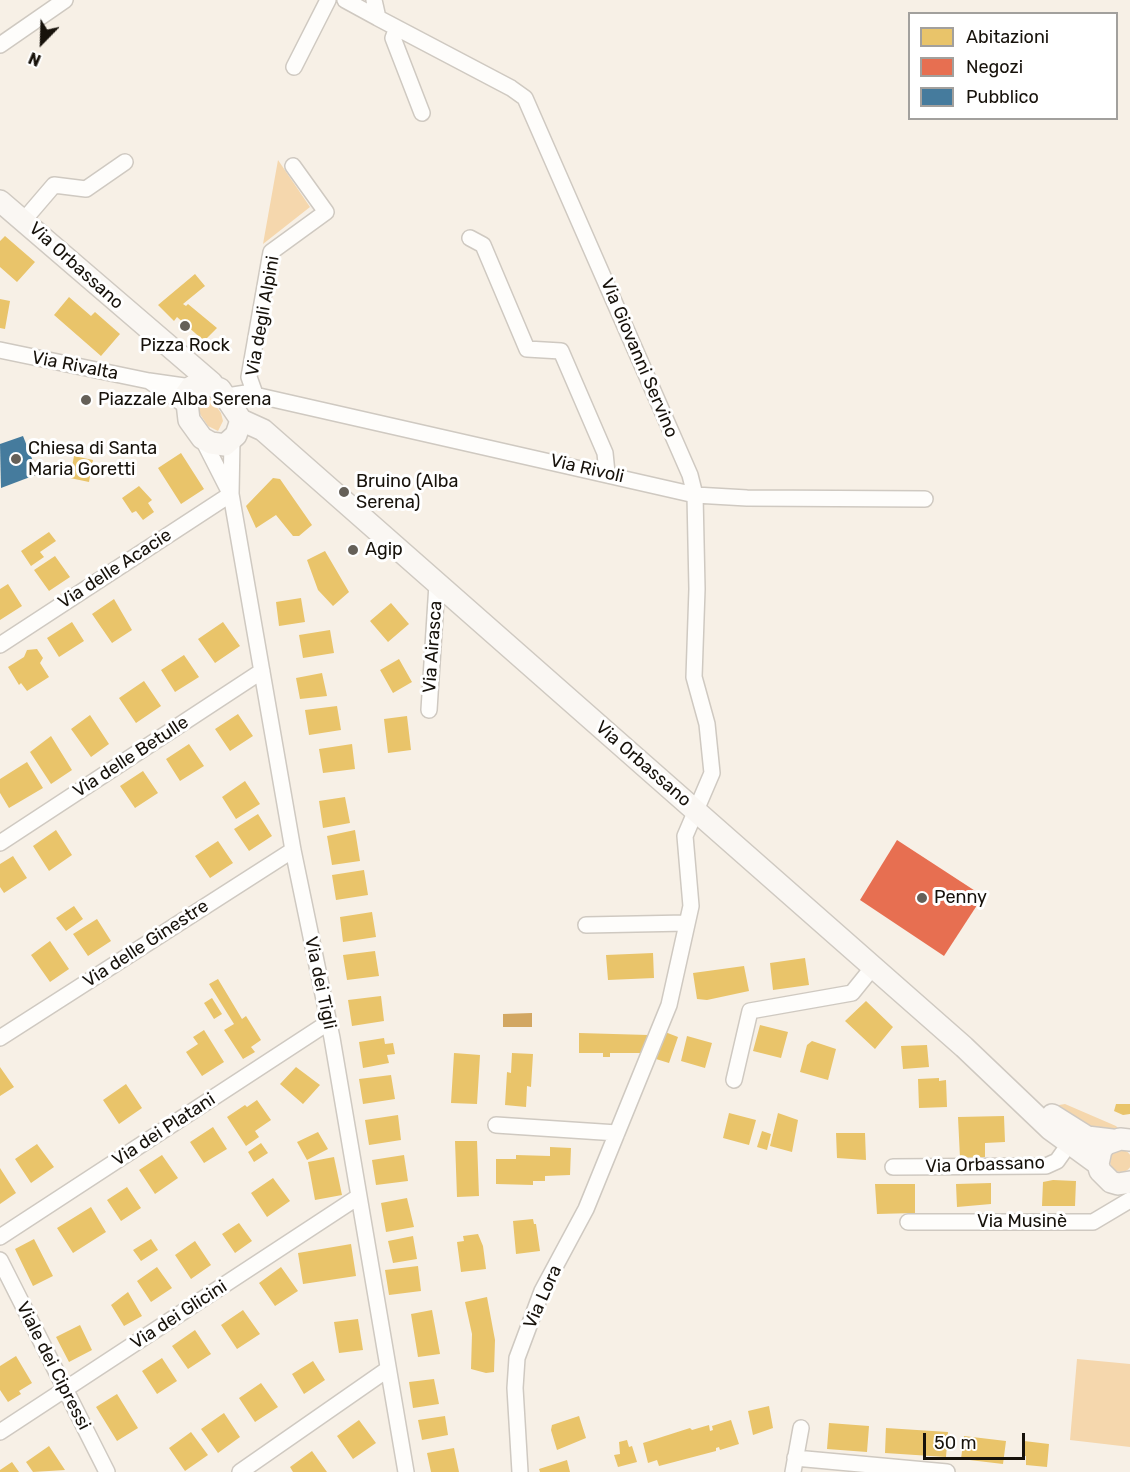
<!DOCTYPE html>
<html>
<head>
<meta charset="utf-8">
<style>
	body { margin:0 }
	#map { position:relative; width:1130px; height:1472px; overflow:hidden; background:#f7f0e6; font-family:Rubik,sans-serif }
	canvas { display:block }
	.legend { position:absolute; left:908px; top:12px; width:210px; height:108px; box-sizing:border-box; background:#fff; border:2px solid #a2a09d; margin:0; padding:8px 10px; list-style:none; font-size:18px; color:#17120b }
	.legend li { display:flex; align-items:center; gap:12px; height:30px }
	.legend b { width:30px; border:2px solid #a2a09d }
	.north { position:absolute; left:12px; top:12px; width:60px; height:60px; -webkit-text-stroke:4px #fff; paint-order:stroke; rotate:203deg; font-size:16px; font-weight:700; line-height:24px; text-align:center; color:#17120b }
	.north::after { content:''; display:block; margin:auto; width:21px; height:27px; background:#17120b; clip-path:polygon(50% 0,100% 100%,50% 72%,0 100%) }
	.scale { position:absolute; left:923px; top:1433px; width:102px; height:27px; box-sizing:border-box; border:3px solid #17120b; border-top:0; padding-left:8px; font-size:18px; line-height:21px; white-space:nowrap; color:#17120b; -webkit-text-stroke:4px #fff; paint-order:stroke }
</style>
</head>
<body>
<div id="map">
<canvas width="1130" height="1472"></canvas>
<ul class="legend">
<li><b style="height:16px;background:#e9c46a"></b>Abitazioni</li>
<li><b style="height:16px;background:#e76f51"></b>Negozi</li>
<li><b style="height:16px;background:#457b9d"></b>Pubblico</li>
</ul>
<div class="north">N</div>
<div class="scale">50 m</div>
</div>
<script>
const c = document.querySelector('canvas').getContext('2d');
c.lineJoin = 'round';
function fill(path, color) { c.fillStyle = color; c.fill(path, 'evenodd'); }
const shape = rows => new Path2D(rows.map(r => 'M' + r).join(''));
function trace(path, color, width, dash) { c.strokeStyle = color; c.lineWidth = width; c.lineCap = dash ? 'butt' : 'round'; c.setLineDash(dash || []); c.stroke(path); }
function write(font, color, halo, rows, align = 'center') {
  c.font = font + ' Rubik,sans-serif'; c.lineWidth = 6; c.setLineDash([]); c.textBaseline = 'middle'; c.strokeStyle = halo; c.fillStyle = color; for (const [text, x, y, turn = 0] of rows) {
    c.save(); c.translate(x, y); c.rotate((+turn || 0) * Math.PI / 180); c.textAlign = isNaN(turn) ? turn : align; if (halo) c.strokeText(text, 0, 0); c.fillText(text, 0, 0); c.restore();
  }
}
fill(shape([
	[278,160,310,207,263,244],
	[206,392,221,413,223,421,218,431,208,426,198,411,198,395],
	[1065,1104,1116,1126,1120,1130,1093,1133,1058,1113,1059,1105],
	'1110 1161a11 11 0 1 1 22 0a11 11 0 1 1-22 0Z',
	[1077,1359,1130,1364,1130,1447,1070,1440]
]), '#f5d7ad');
fill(shape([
	[532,1013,532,1027,503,1027,503,1014]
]), '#d2a762');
fill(shape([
	[5,236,35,262,17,282,0,267,0,241],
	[195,274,205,286,183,304,186,306,188,304,217,328,204,341,177,317,174,321,158,305],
	[69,297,91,316,95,312,120,334,101,356,54,315],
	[0,299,10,301,5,329,0,328],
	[181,453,204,489,181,504,158,468],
	[74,456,93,460,89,482,70,478],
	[273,478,280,479,312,525,299,536,293,536,276,515,256,528,246,506],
	[139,486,152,500,148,503,154,512,143,520,136,511,132,513,122,498],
	[49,532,56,541,40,552,44,557,31,566,21,551],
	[325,551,349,592,333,606,318,590,307,560],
	[55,556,70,577,49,591,34,570],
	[8,584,22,606,0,620,0,589],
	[301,598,305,622,279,626,276,602],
	[114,599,132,630,112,643,92,614],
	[391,603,409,624,388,642,370,621],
	[72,622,84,641,59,657,47,638],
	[223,622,240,646,215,663,198,639],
	[330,630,334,653,303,658,299,635],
	[37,649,43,658,40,663,49,677,27,691,21,683,19,685,8,667,24,657,27,650],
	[184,655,199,677,175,692,161,670],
	[399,659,412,682,393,693,380,670],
	[322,673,327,696,300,699,296,678],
	[144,681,161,706,136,723,119,698],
	[337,706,341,730,309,735,305,710],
	[238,714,253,736,230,751,215,729],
	[90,715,109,744,91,757,71,729],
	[407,716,411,750,388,753,384,719],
	[51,736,72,770,51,784,30,752],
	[189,744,204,766,180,781,166,759],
	[352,744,355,769,323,773,319,749],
	[27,762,43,788,9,808,0,793,0,779],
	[143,771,158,793,135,808,120,786],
	[245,781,260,804,236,819,222,797],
	[345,797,350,823,323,828,319,801],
	[258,814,272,836,249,851,234,829],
	[56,830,72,855,49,871,33,846],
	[355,830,360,861,332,865,327,836],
	[218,841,233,863,210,878,195,856],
	[13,856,27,878,4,893,0,887,0,864],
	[364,870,368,895,336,900,332,875],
	[74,906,83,919,66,931,56,918],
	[372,912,376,937,343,942,340,917],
	[97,919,111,941,88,956,73,934],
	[50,941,69,969,50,982,31,955],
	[375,951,379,976,347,980,343,955],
	[653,953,654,978,608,980,606,955],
	[805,958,809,985,773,990,770,963],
	[744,966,749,991,707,1000,697,999,693,973],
	[218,979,242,1019,246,1016,261,1040,251,1047,255,1052,243,1059,224,1030,234,1024,209,984],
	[381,996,384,1021,352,1026,348,1000],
	[212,998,222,1014,214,1019,204,1003],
	[866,1001,893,1027,875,1049,845,1021],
	[760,1025,788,1032,781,1058,753,1051],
	[204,1030,224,1062,202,1076,186,1052,198,1044,193,1037],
	[665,1032,678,1037,669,1063,656,1059],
	[579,1033,648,1035,648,1053,610,1053,610,1057,603,1057,603,1053,579,1053],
	[687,1036,712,1043,705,1068,681,1061],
	[384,1038,385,1044,393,1043,395,1054,387,1055,389,1063,363,1068,359,1042],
	[812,1041,836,1049,828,1080,800,1072,807,1045],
	[927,1045,929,1067,903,1069,901,1046],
	[454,1053,480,1055,477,1104,451,1103],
	[512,1053,533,1054,531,1087,527,1086,526,1107,505,1105,507,1072,511,1073],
	[0,1067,14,1087,0,1096],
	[296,1067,320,1085,303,1104,280,1084],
	[391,1075,395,1099,363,1104,359,1079],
	[939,1078,939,1081,946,1080,947,1107,919,1108,918,1079],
	[126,1084,142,1108,119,1124,103,1100],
	[257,1100,271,1120,255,1131,259,1137,246,1146,227,1117,245,1105,247,1107],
	[1116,1104,1130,1104,1130,1114,1123,1115,1114,1111],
	[729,1113,756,1120,749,1145,723,1138],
	[778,1113,798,1120,792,1152,770,1146],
	[398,1115,401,1140,369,1145,365,1120],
	[1004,1116,1005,1142,985,1143,985,1157,960,1158,958,1117],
	[213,1127,227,1149,204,1163,190,1142],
	[762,1131,771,1134,767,1150,757,1147],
	[318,1132,328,1149,307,1160,297,1142],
	[836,1133,865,1133,866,1160,837,1158],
	[455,1141,477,1141,479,1196,457,1197],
	[261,1143,268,1153,254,1162,248,1152],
	[37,1144,54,1167,31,1183,15,1159],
	[550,1147,571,1148,570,1175,545,1176,545,1181,533,1181,533,1185,496,1184,496,1159,516,1159,516,1155,550,1156],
	[162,1155,178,1178,155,1194,139,1170],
	[404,1155,408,1181,376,1185,372,1160],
	[334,1157,342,1195,315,1200,308,1162],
	[0,1168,16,1193,0,1204],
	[273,1178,290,1201,267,1217,251,1193],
	[1053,1180,1076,1181,1075,1206,1042,1206,1043,1182],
	[991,1183,991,1204,957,1207,956,1184],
	[875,1184,915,1184,915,1213,877,1214],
	[127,1187,141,1208,121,1221,107,1200],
	[407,1198,414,1227,386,1232,381,1203],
	[91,1207,106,1232,73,1253,57,1228],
	[533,1219,534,1224,536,1224,540,1251,516,1254,513,1221],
	[239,1223,252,1241,235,1253,222,1234],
	[478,1234,483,1246,486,1269,461,1272,457,1242,464,1241,463,1236],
	[413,1236,417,1259,393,1263,388,1241],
	[34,1239,53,1276,33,1286,15,1249],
	[151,1239,158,1250,141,1261,133,1250],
	[195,1241,211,1265,191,1279,175,1255],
	[351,1244,356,1276,303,1284,298,1253],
	[418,1266,421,1291,389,1295,385,1270],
	[157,1267,172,1288,151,1302,137,1281],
	[281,1267,298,1291,275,1306,259,1283],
	[128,1292,142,1316,124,1326,111,1305],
	[487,1297,495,1340,494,1372,486,1373,471,1369,472,1334,465,1302],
	[243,1310,260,1334,237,1349,221,1325],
	[432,1310,440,1354,418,1357,411,1314],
	[358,1319,363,1350,339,1353,334,1322],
	[80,1325,92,1350,69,1362,56,1337],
	[195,1330,211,1354,188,1369,172,1346],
	[16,1356,32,1383,19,1391,21,1394,8,1402,0,1390,0,1366],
	[162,1358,177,1381,157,1394,142,1371],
	[313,1361,325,1380,304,1394,292,1374],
	[434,1379,439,1404,413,1408,409,1382],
	[261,1383,278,1407,255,1422,239,1398],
	[117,1394,138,1428,117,1441,96,1407],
	[769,1406,773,1428,753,1435,748,1411],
	[224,1413,240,1437,218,1453,201,1429],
	[445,1416,448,1435,422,1440,418,1420],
	[579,1416,586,1438,557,1450,551,1430,552,1425],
	[359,1420,376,1443,353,1459,337,1436],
	[731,1420,739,1444,720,1450,719,1447,716,1448,716,1451,659,1466,657,1460,648,1463,643,1443,690,1428,692,1430,709,1425,710,1431,713,1430,712,1426],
	[829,1423,869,1426,867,1452,827,1449],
	[886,1428,948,1432,946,1457,885,1453],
	[191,1432,208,1455,185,1471,169,1448],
	[964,1436,1006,1441,1003,1464,961,1459],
	[627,1440,629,1447,632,1446,637,1462,618,1467,614,1455,620,1454,619,1442],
	[1024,1441,1049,1444,1047,1467,1026,1465,1026,1456,1022,1456],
	[49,1446,65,1470,33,1472,26,1462],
	[454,1448,459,1472,431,1472,427,1453],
	[312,1451,327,1472,293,1472,290,1467],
	[567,1460,570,1472,540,1472,539,1469],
	[12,1462,19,1472,0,1472,0,1470]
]), '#e9c46a');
fill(shape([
	[897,840,983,896,944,956,860,900]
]), '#e76f51');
fill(shape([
	[23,436,38,474,1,488,0,444]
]), '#457b9d');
const street = shape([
	[345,0,378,18],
	[374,0,378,18,511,88,525,98,690,475,695,495,697,589,694,677,707,724,712,773,685,836,691,906,669,1005,586,1209,542,1291,517,1358,515,1388,520,1472],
	[397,28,393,38,422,113],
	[0,45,65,0],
	[294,67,328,0],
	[24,220,54,185,86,189,125,162],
	[470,238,483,245,527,349,561,351,605,453,607,473],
	[0,350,149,381],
	[255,394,249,377,271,252,326,212,293,166],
	[227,396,246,393,695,495,747,498,925,499],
	[185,405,149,381,191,387],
	[202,438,229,491],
	[232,440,231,494,293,850,332,1038,406,1472],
	[0,645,231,494],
	[429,710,437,584],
	[0,843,262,671],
	[586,925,687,923],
	[0,1038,293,850],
	[734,1080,750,1011,852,993,873,967],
	[496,1125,617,1133],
	[893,1167,1046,1166,1057,1161,1069,1144],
	[908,1222,1093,1222,1130,1200],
	[0,1237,329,1022],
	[0,1260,107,1472],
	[0,1432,358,1197],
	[795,1458,947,1472],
	[240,1472,388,1369],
	[793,1472,801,1428]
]);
const secondary = shape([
	[0,201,212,383],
	[203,382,220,389,241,420,236,435,225,445,211,443,202,438,189,420,186,394,191,387,203,382],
	[241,420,263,430,964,1047,1050,1129,1098,1164],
	[1052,1115,1087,1137,1112,1140],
	[1130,1140,1120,1139,1106,1144,1101,1150,1098,1164,1100,1171,1111,1182,1118,1184,1130,1182]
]);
trace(street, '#cfc9c1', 18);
trace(secondary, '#cfc9c1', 24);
trace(street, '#fefdfb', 15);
trace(secondary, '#faf7f3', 21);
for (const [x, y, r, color] of [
	[185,326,6,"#656058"],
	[86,400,6,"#656058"],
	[16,459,6,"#656058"],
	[344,492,6,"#656058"],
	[353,550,6,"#656058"],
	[922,898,6,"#656058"]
]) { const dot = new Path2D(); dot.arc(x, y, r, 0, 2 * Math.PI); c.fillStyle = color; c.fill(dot); trace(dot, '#fff', 2); }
write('18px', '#17120b', '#fff', [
	["Via Orbassano",76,266,42],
	["Via degli Alpini",263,316,-80],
	["Via Giovanni Servino",639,358,67],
	["Via Rivalta",75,366,11],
	["Via Rivoli",587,469,13],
	["Via delle Acacie",115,569,-33],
	["Via Airasca",433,647,-86],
	["Via delle Betulle",131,757,-33],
	["Via Orbassano",643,764,41],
	["Via delle Ginestre",146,944,-33],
	["Via dei Tigli",320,983,78],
	["Via dei Platani",164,1130,-33],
	["Via Orbassano",985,1165,-2],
	["Via Musinè",1022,1222],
	["Via Lora",543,1297,-66],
	["Via dei Glicini",179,1315,-33],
	["Viale dei Cipressi",53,1366,63]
]);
write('18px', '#17120b', '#fff', [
	["Pizza Rock",185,346,"center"],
	["Piazzale Alba Serena",98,400],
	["Chiesa di Santa",28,449],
	["Maria Goretti",28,470],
	["Bruino (Alba",356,482],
	["Serena)",356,503],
	["Agip",365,550],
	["Penny",934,898]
], 'left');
</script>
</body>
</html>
